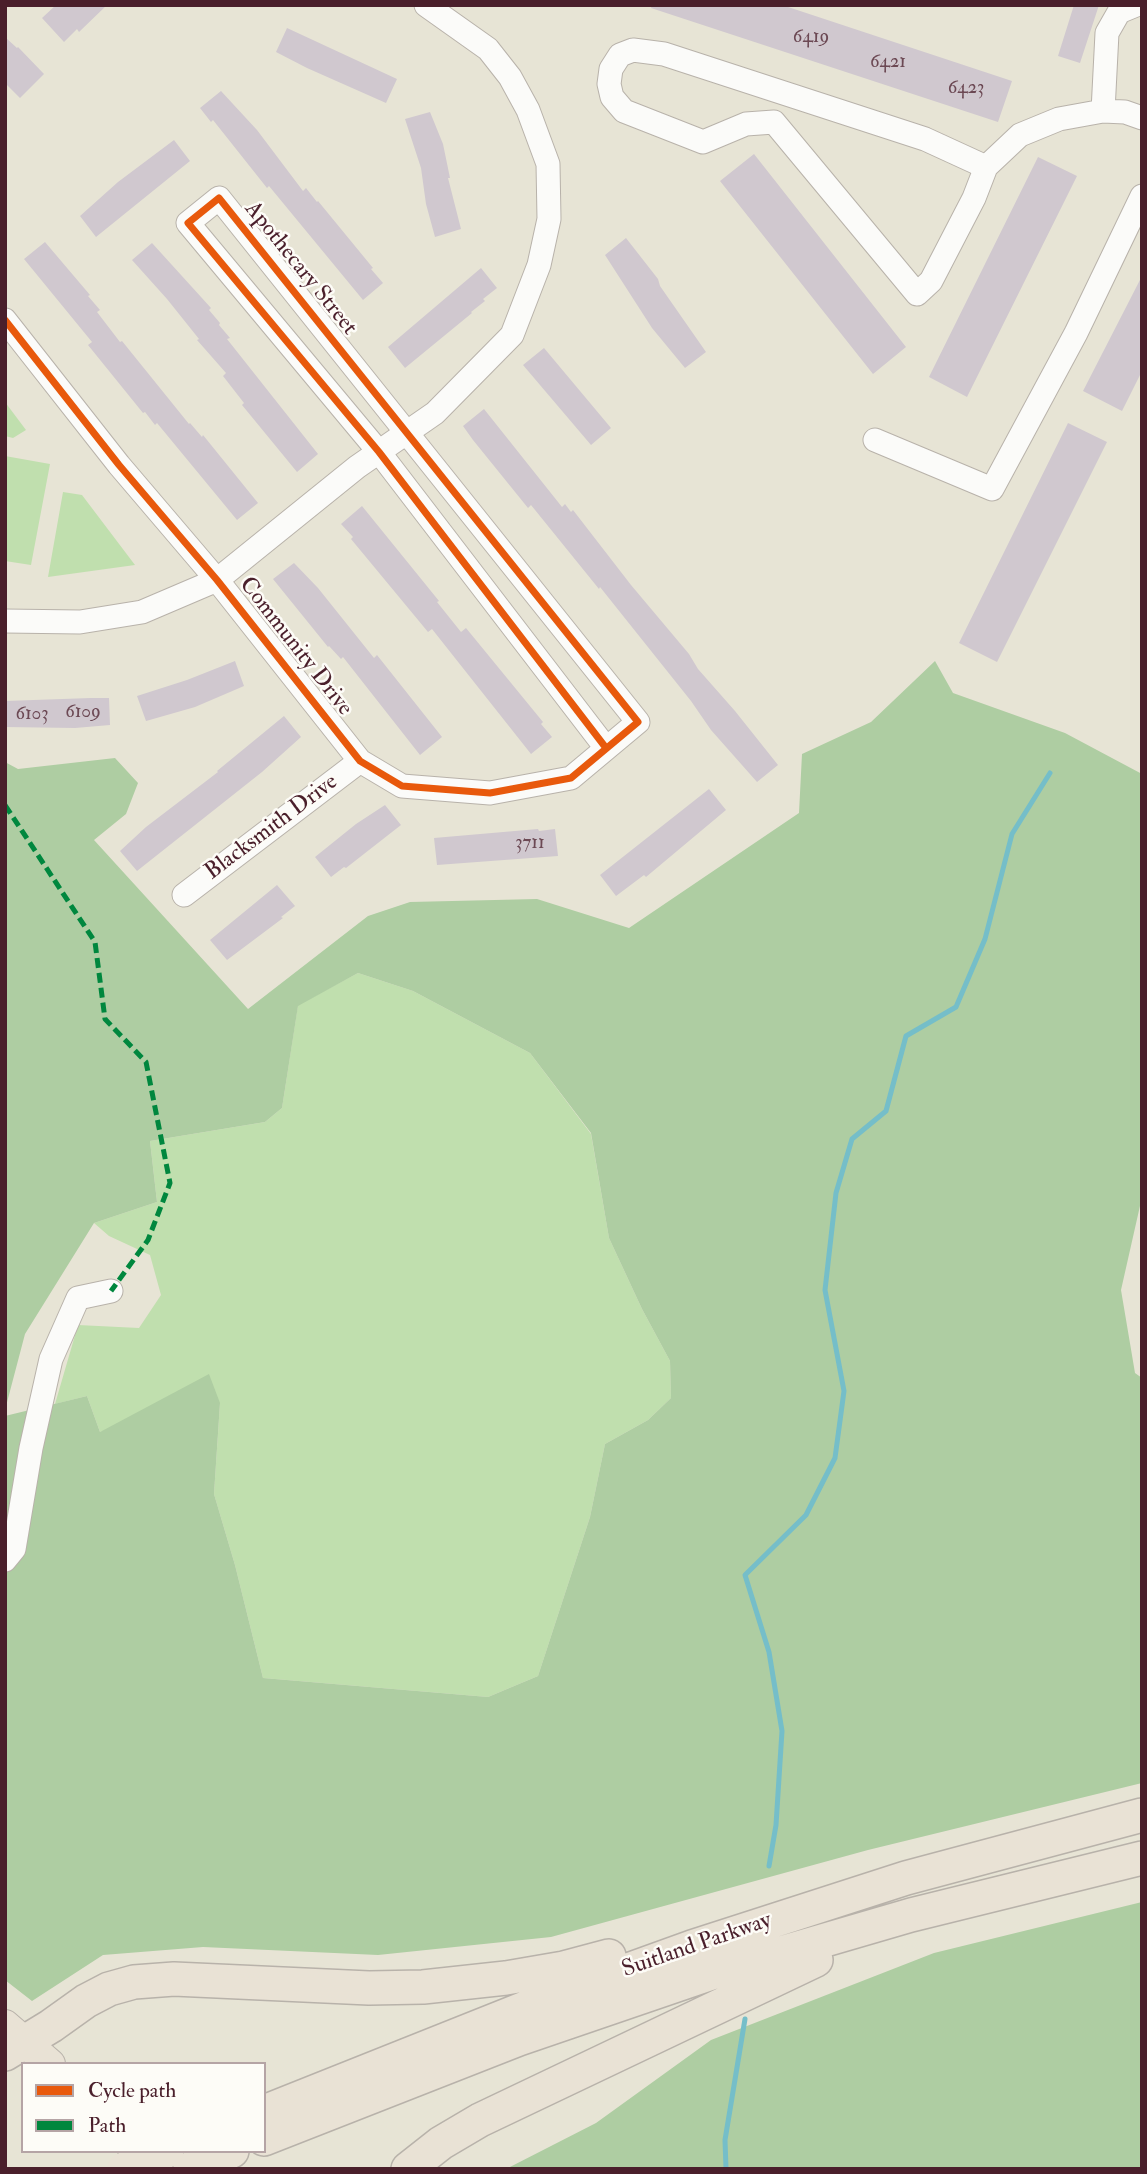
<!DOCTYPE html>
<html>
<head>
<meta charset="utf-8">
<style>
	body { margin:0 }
	#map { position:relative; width:1147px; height:2174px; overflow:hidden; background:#e7e4d5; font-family:"IM FELL Double Pica",serif }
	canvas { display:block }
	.frame { position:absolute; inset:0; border:7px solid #4a1f2b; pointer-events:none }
	.legend { position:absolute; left:21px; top:2062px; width:245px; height:91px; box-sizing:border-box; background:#fdfcf7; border:2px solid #b5a4a5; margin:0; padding:9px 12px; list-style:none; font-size:21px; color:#4a1f2b }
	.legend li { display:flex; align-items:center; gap:14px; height:35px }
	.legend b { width:35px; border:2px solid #b5a4a5 }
</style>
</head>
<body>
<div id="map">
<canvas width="1147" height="2174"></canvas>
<div class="frame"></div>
<ul class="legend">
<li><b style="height:9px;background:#e8590c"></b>Cycle path</li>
<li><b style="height:9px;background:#00873e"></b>Path</li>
</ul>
</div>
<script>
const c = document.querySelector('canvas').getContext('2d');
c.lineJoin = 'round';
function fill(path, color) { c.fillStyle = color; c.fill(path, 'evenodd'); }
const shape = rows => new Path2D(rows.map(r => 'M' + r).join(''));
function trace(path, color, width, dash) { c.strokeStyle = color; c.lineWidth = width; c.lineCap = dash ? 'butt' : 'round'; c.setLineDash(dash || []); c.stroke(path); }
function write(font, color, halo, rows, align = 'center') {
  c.font = font + ' "IM FELL Double Pica",serif'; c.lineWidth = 5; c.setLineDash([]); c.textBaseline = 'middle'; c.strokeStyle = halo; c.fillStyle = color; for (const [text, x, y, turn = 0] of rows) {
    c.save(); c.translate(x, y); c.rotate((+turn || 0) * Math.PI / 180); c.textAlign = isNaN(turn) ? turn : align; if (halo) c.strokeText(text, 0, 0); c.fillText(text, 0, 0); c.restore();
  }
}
fill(shape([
	[5,402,26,430,13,438,5,436],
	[5,456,50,464,31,565,5,561],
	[63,492,82,495,135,565,48,577],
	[358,973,413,991,530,1053,591,1134,609,1238,642,1309,670,1361,671,1398,648,1420,605,1444,590,1517,538,1676,488,1697,263,1678,235,1565,214,1494,220,1403,100,1432,87,1396,55,1404,78,1325,139,1328,161,1295,150,1255,109,1236,94,1223,157,1202,150,1141,265,1122,282,1108,298,1005]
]), '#c0dfae');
fill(shape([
	[935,661,953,693,1065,733,1142,774,1142,1197,1121,1290,1135,1373,1142,1378,1142,1783,868,1850,551,1937,378,1955,203,1947,103,1955,32,2001,5,1980,5,1416,87,1396,100,1432,209,1374,220,1403,214,1494,235,1565,263,1678,488,1697,538,1676,590,1517,605,1444,648,1420,671,1398,670,1361,642,1309,609,1238,591,1133,530,1053,413,991,358,973,298,1006,282,1108,265,1122,150,1141,157,1202,94,1223,25,1334,5,1410,5,762,18,769,115,758,138,783,126,814,94,840,248,1009,368,916,410,902,537,899,629,928,799,813,802,754,871,722],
	[1142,1902,1142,2169,506,2169,596,2123,711,2040,934,1953]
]), '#aecda2');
trace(shape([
	[769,1866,776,1825,782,1731,769,1652,745,1575,806,1515,835,1458,844,1391,825,1290,836,1193,852,1139,886,1111,906,1036,956,1007,985,939,1012,834,1050,773],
	[726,2169,725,2140,745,2019]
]), '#75bec9', 5);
fill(shape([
	[56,5,107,5,79,32,77,29,64,42,42,18],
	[652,5,782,5,1012,81,998,122,651,8],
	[1074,5,1099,5,1080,63,1058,56],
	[287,28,397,79,386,103,307,68,276,52],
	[5,37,17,48,18,47,44,74,20,98,5,83],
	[221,91,257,130,303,191,306,188,317,202,318,201,373,268,371,269,383,283,363,300,269,186,267,188,213,120,211,122,200,108],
	[430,112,443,144,450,178,448,178,461,229,435,237,426,204,421,168,405,119],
	[174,140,190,161,96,237,80,216,118,182],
	[754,154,906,347,873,374,720,181],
	[1038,157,1077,176,967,397,929,377],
	[626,238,658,279,660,286,706,352,685,368,652,328,605,255],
	[45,242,90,295,88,296,100,310,97,312,120,342,122,341,189,424,190,423,202,437,203,435,258,503,237,520,157,423,155,425,145,412,143,413,88,345,92,342,24,259],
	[152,243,211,308,209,310,220,323,219,325,230,338,227,339,318,454,297,472,242,405,244,403,223,376,226,373,197,340,199,339,167,299,132,260],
	[481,268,497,288,483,299,485,301,471,312,472,313,405,368,388,347],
	[1142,276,1142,371,1122,411,1083,391],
	[544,348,611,428,591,445,523,365],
	[484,409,562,507,565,504,571,512,573,510,631,585,689,654,698,669,735,711,778,765,757,782,711,730,691,701,600,587,599,589,531,505,528,508,473,440,463,426],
	[1068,423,1107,442,997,662,959,643],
	[362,506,439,601,437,602,461,632,466,628,543,722,541,724,552,737,531,754,432,629,428,632,351,539,353,537,341,524],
	[294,563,318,588,374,658,377,655,442,737,420,755,343,657,341,659,329,646,328,647,273,579],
	[235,661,244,686,195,707,146,721,137,696,187,680],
	[91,698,109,698,110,725,75,728,5,727,5,701],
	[284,716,301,737,262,772,137,871,120,851,146,827,218,772,217,771],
	[709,789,726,810,646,877,644,875,616,896,600,875],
	[385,805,401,825,346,868,344,867,331,877,315,857,356,824],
	[538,829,539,831,555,829,558,856,437,865,434,838],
	[277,885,295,906,281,917,283,918,227,960,210,940]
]), '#d0c8cf');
const minor = shape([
	[633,50,664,54,925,139,986,167,974,198,931,281,917,294,774,122,746,124,703,142,624,111,612,97,609,84,611,69,620,55,633,50],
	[1103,111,1107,33,1119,12,1136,5],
	[986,167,1020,135,1059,119,1103,111,1125,112,1142,118],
	[5,320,119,465,217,580,360,761,402,786,490,793,571,778,638,722,219,198,188,223,379,452,606,748],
	[875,440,992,489,1076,333,1142,196],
	[5,621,80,622,142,612,217,580,357,467,435,413,512,335,539,265,549,219,548,164,528,110,510,77,488,49,426,5],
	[184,895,360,761],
	[5,1560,14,1549,31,1448,51,1359,78,1298,111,1291]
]);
const major = shape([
	[5,2025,50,2064]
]);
const highway = shape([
	[5,2054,51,2026,86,2001,109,1989,134,1982,174,1979,369,1988,423,1987,506,1978,564,1968,609,1956],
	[264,2112,545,2000,692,1947,906,1878,1142,1815],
	[264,2139,519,2039,712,1973,911,1915,1142,1858],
	[189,2169,232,2151],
	[408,2169,441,2143,480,2120,816,1960]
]);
trace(minor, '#b8b2aa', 25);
trace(major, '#b8b2aa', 32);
trace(highway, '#b8b2aa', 36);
trace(minor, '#fbfbf9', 23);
trace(major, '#e9e2d5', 30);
trace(highway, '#e9e2d5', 33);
const highwayBridge = shape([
	[124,2169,167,2151]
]);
trace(highwayBridge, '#b8b2aa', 36, []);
trace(highwayBridge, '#e9e2d5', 33);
trace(shape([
	[5,805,95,942,105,1019,146,1062,170,1183,148,1240,111,1291]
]), '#00873e', 5, [10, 5]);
trace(shape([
	[5,320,119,465,217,580,360,761,402,786,490,793,571,778,638,722,219,198,188,223,379,452,606,748]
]), '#e8590c', 7);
write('19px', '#6c4954', null, [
	["6419",811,38],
	["6421",888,63],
	["6423",966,89],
	["6109",83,713],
	["6103",32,715],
	["3711",530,844]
]);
write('23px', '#4a1f2b', '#fdfcf7', [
	["Apothecary Street",300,269,51],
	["Community Drive",295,647,52],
	["Blacksmith Drive",272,828,-37],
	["Suitland Parkway",697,1946,-19]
]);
</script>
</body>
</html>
